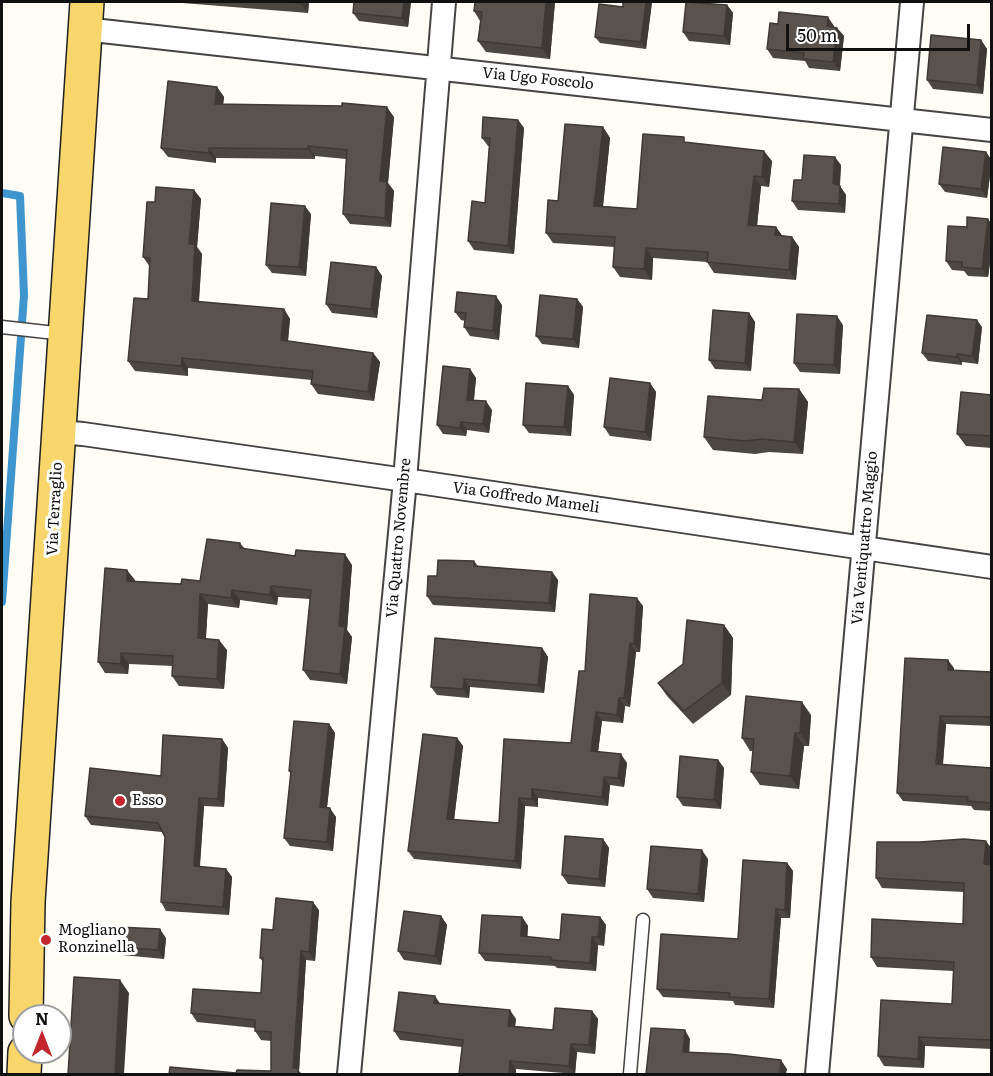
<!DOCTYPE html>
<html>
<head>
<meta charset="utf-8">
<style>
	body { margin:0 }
	#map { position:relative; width:993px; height:1076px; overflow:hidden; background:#fffdf5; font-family:Literata,serif }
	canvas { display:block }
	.frame { position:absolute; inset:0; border:3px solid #111; pointer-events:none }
	.north { position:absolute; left:12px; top:1004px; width:60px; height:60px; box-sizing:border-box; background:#fff; border:2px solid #a0a0a0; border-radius:50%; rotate:0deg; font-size:16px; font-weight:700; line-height:24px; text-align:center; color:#111 }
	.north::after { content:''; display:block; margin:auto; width:21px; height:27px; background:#c4262e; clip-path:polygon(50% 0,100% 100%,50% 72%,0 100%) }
	.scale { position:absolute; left:786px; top:24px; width:184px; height:27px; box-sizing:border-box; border:3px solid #111; border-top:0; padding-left:8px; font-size:18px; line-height:21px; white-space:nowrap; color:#111; -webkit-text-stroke:4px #fff; paint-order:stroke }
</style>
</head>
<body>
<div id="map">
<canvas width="993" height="1076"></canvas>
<div class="frame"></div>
<div class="north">N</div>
<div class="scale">50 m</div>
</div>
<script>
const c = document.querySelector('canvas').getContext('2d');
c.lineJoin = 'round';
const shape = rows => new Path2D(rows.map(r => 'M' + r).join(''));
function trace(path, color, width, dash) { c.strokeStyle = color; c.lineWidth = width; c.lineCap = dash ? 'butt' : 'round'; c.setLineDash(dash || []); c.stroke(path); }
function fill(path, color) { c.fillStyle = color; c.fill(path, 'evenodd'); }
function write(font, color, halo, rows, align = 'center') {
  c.font = font + ' Literata,serif'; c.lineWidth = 6; c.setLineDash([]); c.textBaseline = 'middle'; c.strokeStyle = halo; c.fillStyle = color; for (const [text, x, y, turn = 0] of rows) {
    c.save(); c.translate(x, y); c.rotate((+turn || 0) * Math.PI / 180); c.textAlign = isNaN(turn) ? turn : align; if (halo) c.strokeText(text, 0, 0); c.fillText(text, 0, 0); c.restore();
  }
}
trace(shape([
	[2,193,20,196,24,295,2,602]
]), '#3f96cf', 8);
const service = shape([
	[2,327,64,334],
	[630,1074,643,920]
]);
const minor = shape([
	[84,29,992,130],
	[59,432,83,434,405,480,992,567],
	[349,1074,405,480,444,2],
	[817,1074,912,2]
]);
const primary = shape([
	[26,1016,28,902,87,2],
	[24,1074,25,1052]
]);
trace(service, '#444', 15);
trace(minor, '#444', 26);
trace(primary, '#222', 36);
trace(service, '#fff', 12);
trace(minor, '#fff', 22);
trace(primary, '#f9d66b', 33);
fill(shape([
	[170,2,309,2,308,13],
	[354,2,411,2,408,27,359,21,353,13],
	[475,2,555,2,550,59,486,52,478,41,480,21,474,11],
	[623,2,652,2,646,49,600,43,595,37,623,7],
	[953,2,976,2,976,3],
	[727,5,733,13,730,45,689,41,683,32],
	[778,24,834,26,834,27,837,28,844,36,840,71,809,68,805,61,773,58,767,49],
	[981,40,987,49,983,94,933,89,927,80],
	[217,87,224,97,223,104,394,117,388,183,394,191,391,227,350,224,343,214,346,159,315,156,315,159,216,158,216,163,168,157,161,148],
	[518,120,524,128,514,254,474,250,468,241,485,203,489,146,488,146,482,138],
	[603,127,610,138,603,206,637,209,687,142,772,161,769,187,761,186,757,226,776,227,782,236,792,237,799,247,796,280,714,273,707,262,653,258,652,280,620,277,613,267,615,247,553,243,546,233,558,201],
	[986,152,992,161,987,198,945,192,939,184],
	[841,165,840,186,846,195,845,213,798,210,792,201,802,180],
	[194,190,201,199,197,247,202,254,199,302,284,309,290,319,288,341,373,353,380,362,374,401,318,394,311,384,312,380,188,368,188,376,135,371,128,361,148,299,150,267,143,257,155,202],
	[311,214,306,276,272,273,266,265],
	[992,224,992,249,988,277,968,276,964,271,952,270,946,261,967,227],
	[376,267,382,276,377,318,332,313,326,304],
	[577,299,583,307,579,348,542,344,536,336],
	[502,305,499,340,470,336,464,327,465,321,461,320,455,312],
	[749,313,755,322,751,371,715,369,709,360],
	[843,325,840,374,800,372,794,363],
	[982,327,978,364,962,362,962,365,928,361,922,353],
	[470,369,476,378,474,400,492,410,489,433,467,430,466,436,443,434,437,425],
	[650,383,656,392,651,441,610,436,604,427],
	[568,386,574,395,571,436,529,433,523,425],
	[799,389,808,402,803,454,769,452,755,454,713,450,704,437,762,400],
	[992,395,992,448,966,446,957,434],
	[240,543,245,549,352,565,347,630,352,637,347,684,310,680,303,670,310,599,278,597,277,605,240,600,239,608,208,604,206,639,227,650,224,689,179,686,172,676,173,666,129,664,128,674,105,673,98,662,135,580,135,581,181,584,200,581],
	[474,561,478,566,552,572,558,580,555,612,433,605,427,596,437,576],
	[643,606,640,652,636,652,630,707,625,706,623,723,602,721,598,752,627,763,624,787,610,785,608,806,538,798,538,807,525,806,521,869,414,859,408,851,457,738,463,746,454,820,499,823,504,739,571,743,585,671],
	[724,625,733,638,731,695,693,724,667,696,658,683,683,664],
	[542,648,548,657,544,693,470,687,469,698,437,695,431,687],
	[954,668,954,671,992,672,992,726,946,724,943,765,992,768,992,811,974,810,971,806,903,801,897,793],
	[811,715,809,746,804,746,799,789,760,785,751,772,753,751,750,751,742,738],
	[329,724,335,733,327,808,336,817,333,851,290,846,284,838,291,774,289,771],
	[222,739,228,748,224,807,204,806,200,867,226,869,232,877,229,915,166,911,161,902,165,837,162,832,91,825,85,816,161,776],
	[718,760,724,768,721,809,683,806,677,797],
	[603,839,609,848,605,887,568,884,562,875],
	[992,849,992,1049,925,1046,924,1068,884,1066,878,1056,952,1004,953,971,877,967,871,957,963,924,964,892,882,888,876,878],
	[708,859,704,902,653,898,647,889],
	[787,863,793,871,790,918,781,918,774,1008,735,1005,733,1001,663,997,657,989,738,939],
	[319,910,315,961,306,960,299,1071,236,1073,271,1071,271,1041,261,1040,255,1031,255,1028,197,1022,191,1013,261,993,263,962,260,958,273,930],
	[441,916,447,925,441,965,404,960,398,951],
	[522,917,528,926,527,937,560,940,600,917,606,925,604,946,598,945,596,971,557,968,555,966,485,961,479,953],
	[166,938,164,959,122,955,116,947],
	[439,1003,516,1019,515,1026,553,1030,592,1011,598,1019,595,1054,577,1052,575,1074,516,1069,516,1074,459,1074,462,1047,400,1040,394,1031]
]), '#4d4742');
fill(shape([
	[301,2,309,2,308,13,301,3],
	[404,2,411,2,408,27,402,18],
	[546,2,555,2,550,59,542,48],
	[646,2,652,2,646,49,641,42],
	[727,5,733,13,730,45,724,36],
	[828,17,834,26,834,35,827,26],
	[837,28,844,36,840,71,833,62],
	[981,40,987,49,983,94,977,85],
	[217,87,224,97,222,114,215,104],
	[387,107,394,117,388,183,394,191,391,227,385,218,380,181],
	[518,120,524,128,514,254,508,246],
	[603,127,610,138,602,216,594,206],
	[308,146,315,156,315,159,308,149],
	[209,148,216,158,216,163,209,153],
	[764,151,772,161,769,187,762,177],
	[986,152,992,161,987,198,981,189],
	[835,157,841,165,839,192,833,183],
	[754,176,761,186,756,235,748,225],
	[840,186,846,195,845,213,839,204],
	[194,190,201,199,197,247,202,254,198,311,192,301,189,244],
	[305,206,311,214,306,276,299,267],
	[988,219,992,224,992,249,988,277,982,269],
	[776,227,784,238,775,235],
	[792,237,799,247,796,280,789,270],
	[646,248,653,258,652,280,644,269],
	[376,267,382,276,377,318,371,309],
	[496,296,502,305,499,340,493,331],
	[577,299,583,307,579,348,573,339],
	[284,309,290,319,287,350,281,340],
	[749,313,755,322,751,371,745,363],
	[837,316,843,325,840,374,834,365],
	[977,320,982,327,978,364,972,356],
	[373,353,380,362,374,401,368,392],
	[957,354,962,362,962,365,957,357],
	[182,358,188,368,188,376,181,366],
	[470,369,476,378,473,408,467,400],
	[650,383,656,392,651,441,645,432],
	[568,386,574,395,571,436,564,427],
	[799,389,808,402,803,454,794,442],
	[486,401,492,410,489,433,483,424],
	[461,422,467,430,466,436,460,428],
	[345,554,352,565,347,630,352,637,347,684,340,674,339,626],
	[127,570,135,580,134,592,127,581],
	[552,572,558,580,555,612,549,603],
	[271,586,278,597,277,605,270,595],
	[232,590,240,600,239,608,231,598],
	[200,594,208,604,205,648,198,638],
	[637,598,643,606,640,652,634,644],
	[724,625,733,638,731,695,722,683],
	[219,640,227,650,224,689,217,679],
	[630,643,636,652,630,707,624,698],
	[542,648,548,657,544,693,538,685],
	[121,653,129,664,128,674,121,664],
	[948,660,954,668,954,679,948,670],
	[464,679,470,687,469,698,463,689],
	[619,698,625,706,623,723,617,715],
	[802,702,811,715,809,746,800,733],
	[596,712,602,721,597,760,591,751],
	[940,716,946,724,942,773,936,764],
	[329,724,335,733,326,816,320,807],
	[795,733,804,746,799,789,790,776],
	[457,738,463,746,453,828,447,819],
	[222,739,228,748,224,807,218,799],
	[621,754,627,763,624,787,618,778],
	[718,760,724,768,721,809,714,800],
	[604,777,610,785,608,806,602,797],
	[532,789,538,798,538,807,532,799],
	[199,798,204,806,199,875,194,866],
	[519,798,525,806,521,869,515,861],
	[330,808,336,817,333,851,327,842],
	[603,839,609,848,605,887,599,879],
	[986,841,992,849,991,873,984,864],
	[702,850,708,859,704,902,698,894],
	[787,863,793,871,790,918,785,910],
	[226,869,232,877,229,915,223,907],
	[313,902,319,910,315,961,309,952],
	[776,909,781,918,774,1008,769,999],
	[441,916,447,925,441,965,435,956],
	[522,917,528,926,527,945,521,936],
	[600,917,606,925,604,946,598,937],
	[160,929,166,938,164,959,158,950],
	[592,937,598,945,596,971,590,963],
	[301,951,306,960,299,1071,302,1074,298,1074,293,1068],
	[120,980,129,993,124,1074,115,1074],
	[435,996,441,1005,434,1003],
	[510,1010,516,1019,514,1035,508,1026],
	[592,1011,598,1019,595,1054,589,1045],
	[685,1030,690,1039,689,1060,683,1052],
	[919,1037,925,1046,924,1068,918,1059],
	[571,1044,577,1052,575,1074,569,1066],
	[781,1060,787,1069,786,1074,780,1074],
	[510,1061,516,1069,516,1074,509,1074]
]), '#3f3936');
const building = shape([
	[284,2,301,2,301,3,284,2],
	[354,2,404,2,402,18,353,13,354,2],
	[475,2,546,2,542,48,478,41,482,12,474,11,475,2],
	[623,2,646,2,641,42,595,37,599,4,623,7,623,2],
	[686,2,727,5,724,36,683,32,686,2],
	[779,12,828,17,827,26,837,28,833,62,803,59,804,53,767,49,770,23,778,24,779,12],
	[931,35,981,40,977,85,927,80,931,35],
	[168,81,217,87,215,104,342,106,342,103,387,107,380,181,387,182,385,218,343,214,347,150,308,146,308,149,209,148,209,153,161,148,168,81],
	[483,117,518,120,508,246,468,241,472,201,485,203,490,138,482,138,483,117],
	[565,124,603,127,594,206,637,209,643,134,684,137,684,142,764,151,762,177,754,176,748,225,776,227,775,235,792,237,789,270,707,262,708,252,646,248,644,269,613,267,615,237,546,233,548,200,558,201,565,124],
	[943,147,986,152,981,189,939,184,943,147],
	[804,155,835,157,833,183,840,186,839,204,792,201,794,180,802,180,804,155],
	[156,187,194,190,189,244,195,244,192,301,284,309,281,340,373,353,368,392,311,384,313,371,182,358,181,366,128,361,134,298,148,299,150,258,143,257,147,202,155,202,156,187],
	[271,203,305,206,299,267,266,265,271,203],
	[967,217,988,219,982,269,962,267,962,262,946,261,948,226,967,227,967,217],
	[331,262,376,267,371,309,326,304,331,262],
	[457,292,496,296,493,331,464,327,466,313,455,312,457,292],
	[540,295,577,299,573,339,536,336,540,295],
	[713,310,749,313,745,363,709,360,713,310],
	[797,314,837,316,834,365,794,363,797,314],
	[927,315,977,320,972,356,957,354,957,357,922,353,927,315],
	[443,366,470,369,467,400,486,401,483,424,461,422,460,428,437,425,443,366],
	[610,378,650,383,645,432,604,427,610,378],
	[526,383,568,386,564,427,523,425,526,383],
	[764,388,799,389,794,442,761,439,746,441,704,437,708,396,762,400,764,388],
	[961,392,992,395,992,436,957,434,961,392],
	[207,539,240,543,240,548,295,556,296,550,345,554,339,626,345,627,340,674,303,670,311,590,271,586,270,595,232,590,231,598,200,594,198,638,219,640,217,679,172,676,173,656,121,653,121,664,98,662,105,568,127,570,127,581,181,584,182,579,200,581,207,539],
	[438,560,474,561,474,566,552,572,549,603,427,596,428,576,437,576,438,560],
	[590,594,637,598,634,644,630,643,624,698,619,698,617,715,596,712,591,751,621,754,618,778,604,777,602,797,532,789,532,799,519,798,515,861,408,851,423,734,457,738,447,819,499,823,504,739,571,743,579,671,585,671,590,594],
	[687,620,724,625,722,683,684,711,658,683,683,664,687,620],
	[435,638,542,648,538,685,464,679,463,689,431,687,435,638],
	[905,658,948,660,948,670,992,672,992,717,940,716,936,764,992,768,992,803,967,801,968,797,897,793,905,658],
	[746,696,802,702,800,733,795,733,790,776,751,772,754,739,742,738,746,696],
	[294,721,329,724,320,807,330,808,327,842,284,838,291,771,289,771,294,721],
	[163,735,222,739,218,799,199,798,194,866,226,869,223,907,161,902,165,837,158,823,85,816,90,768,161,776,163,735],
	[680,756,718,760,714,800,677,797,680,756],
	[565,836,603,839,599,879,562,875,565,836],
	[964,839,986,841,984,864,992,865,991,1040,919,1037,918,1059,878,1056,881,1000,952,1004,954,962,871,957,872,919,963,924,964,883,876,878,877,842,920,842,964,839],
	[651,846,702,850,698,894,647,889,651,846],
	[743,860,787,863,785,910,776,909,769,999,729,997,730,993,657,989,661,934,738,939,743,860],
	[276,898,313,902,309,952,301,951,293,1068,298,1068,298,1074,169,1074,170,1067,236,1073,237,1070,271,1071,271,1032,255,1031,255,1020,191,1013,193,989,261,993,263,958,260,958,262,929,273,930,276,898],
	[404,911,441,916,435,956,398,951,404,911],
	[562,914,600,917,598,937,592,937,590,963,551,960,551,957,479,953,482,915,522,917,521,936,560,940,562,914],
	[117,927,160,929,158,950,116,947,117,927],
	[74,977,120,980,115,1074,68,1074,74,977],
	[399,992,435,996,434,1003,510,1010,508,1026,553,1030,555,1008,592,1011,589,1045,571,1044,569,1066,510,1061,509,1074,459,1074,463,1040,394,1031,399,992],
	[651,1028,685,1030,683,1052,729,1054,781,1060,780,1074,646,1074,651,1028]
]);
fill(building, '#5a524d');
trace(building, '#3f3936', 1.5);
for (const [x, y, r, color] of [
	[120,801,6,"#c4262e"],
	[46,940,6,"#c4262e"]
]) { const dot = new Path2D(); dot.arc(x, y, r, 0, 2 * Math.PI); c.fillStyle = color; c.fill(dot); trace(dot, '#fff', 2); }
write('15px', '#111', '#fff', [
	["Via Ugo Foscolo",538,79,6],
	["Via Goffredo Mameli",526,498,8],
	["Via Terraglio",55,509,-87],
	["Via Quattro Novembre",399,538,-85],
	["Via Ventiquattro Maggio",865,538,-85]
]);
write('15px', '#111', '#fff', [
	["Esso",132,801],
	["Mogliano",58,931],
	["Ronzinella",58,948]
], 'left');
</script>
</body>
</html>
